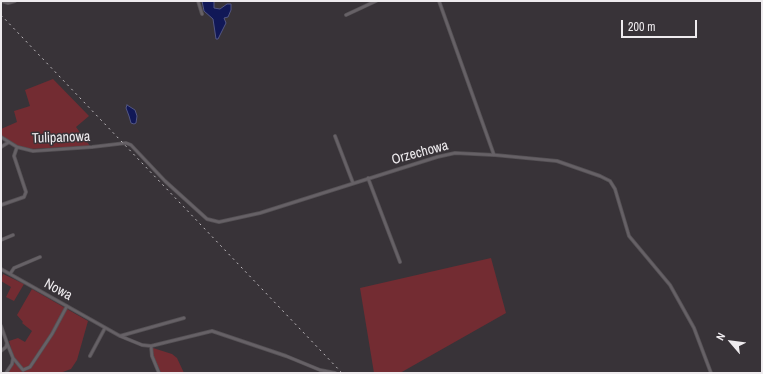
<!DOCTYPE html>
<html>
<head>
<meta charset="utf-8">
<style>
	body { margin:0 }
	#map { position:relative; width:763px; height:374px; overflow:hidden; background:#383338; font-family:"Archivo Narrow",sans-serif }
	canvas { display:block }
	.frame { position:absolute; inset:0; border:2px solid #eeebee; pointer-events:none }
	.north { position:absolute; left:711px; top:322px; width:40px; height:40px; -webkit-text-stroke:3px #383338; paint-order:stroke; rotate:298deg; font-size:11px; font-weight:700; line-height:16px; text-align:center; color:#eeebee }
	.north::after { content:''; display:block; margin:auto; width:14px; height:18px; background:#eeebee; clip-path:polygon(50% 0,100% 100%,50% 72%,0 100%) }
	.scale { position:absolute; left:621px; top:20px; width:76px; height:18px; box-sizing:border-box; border:2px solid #eeebee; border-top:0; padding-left:5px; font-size:12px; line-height:14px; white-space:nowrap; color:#eeebee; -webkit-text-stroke:3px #383338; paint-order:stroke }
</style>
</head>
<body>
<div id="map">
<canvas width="763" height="374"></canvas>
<div class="frame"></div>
<div class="north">N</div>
<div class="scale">200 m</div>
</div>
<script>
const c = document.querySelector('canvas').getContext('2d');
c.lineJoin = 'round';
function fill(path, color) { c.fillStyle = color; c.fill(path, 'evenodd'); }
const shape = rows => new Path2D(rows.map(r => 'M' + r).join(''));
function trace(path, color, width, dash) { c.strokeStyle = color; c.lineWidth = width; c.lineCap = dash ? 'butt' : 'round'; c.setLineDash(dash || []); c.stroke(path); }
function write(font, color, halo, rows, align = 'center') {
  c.font = font + ' "Archivo Narrow",sans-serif'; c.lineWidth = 3; c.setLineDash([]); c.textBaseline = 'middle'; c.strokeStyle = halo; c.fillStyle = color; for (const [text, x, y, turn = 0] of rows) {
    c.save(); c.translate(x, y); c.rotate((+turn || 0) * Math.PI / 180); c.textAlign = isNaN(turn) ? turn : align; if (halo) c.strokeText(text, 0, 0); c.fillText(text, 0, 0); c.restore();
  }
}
fill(shape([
	[53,79,89,116,76,127,90,146,29,149,16,146,1,135,1,129,17,122,14,111,30,106,25,90],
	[491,258,506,313,400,373,374,373,360,288],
	[3,274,24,284,14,301,6,297,11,287,1,281],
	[32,289,88,321,77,360,71,369,60,373,28,372,8,373,15,362,9,341,18,338,25,342,32,331,22,323,23,322,17,315],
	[153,348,172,354,177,358,184,373,161,373,153,355]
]), '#732c32');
const water = shape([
	[202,1,214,1,214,8,220,9,227,4,231,4,231,10,228,17,224,18,226,23,218,39,216,39,213,19,204,11,202,1],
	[127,105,135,110,137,116,136,123,134,124,131,123,129,116,126,108,127,105]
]);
fill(water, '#111857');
trace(water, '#535784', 1);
const minor = shape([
	[2,1,8,3,15,1],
	[198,1,202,14],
	[346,15,376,1],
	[335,136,353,183],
	[1,137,17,147,33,151,92,147,126,143,131,145,165,181,207,219,219,222,260,213,437,157,455,153,494,155,439,1],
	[1,147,9,142],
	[495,155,557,161,600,176,610,181,615,189,629,236,670,285,694,328,711,373],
	[368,178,400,262],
	[1,205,24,197,26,192,14,156,17,147],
	[1,240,13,235],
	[1,269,120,336,142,345,151,346,212,331,286,356,320,370,335,373],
	[10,274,14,268,40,257],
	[1,326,7,343,6,347,1,351],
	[120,336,184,318],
	[151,346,152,356,159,373],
	[90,356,105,328],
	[13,358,23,370,30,367,52,334,67,306],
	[6,373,12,364,13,358,7,343]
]);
trace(minor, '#555155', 4);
trace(minor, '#666166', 2.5);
trace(shape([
	[1,15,342,373]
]), '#c2bec2', 1, [2, 4]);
write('14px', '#eeebee', '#383338', [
	["Tulipanowa",61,138,-2],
	["Orzechowa",420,153,-15],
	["Nowa",58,290,29]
]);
</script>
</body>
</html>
